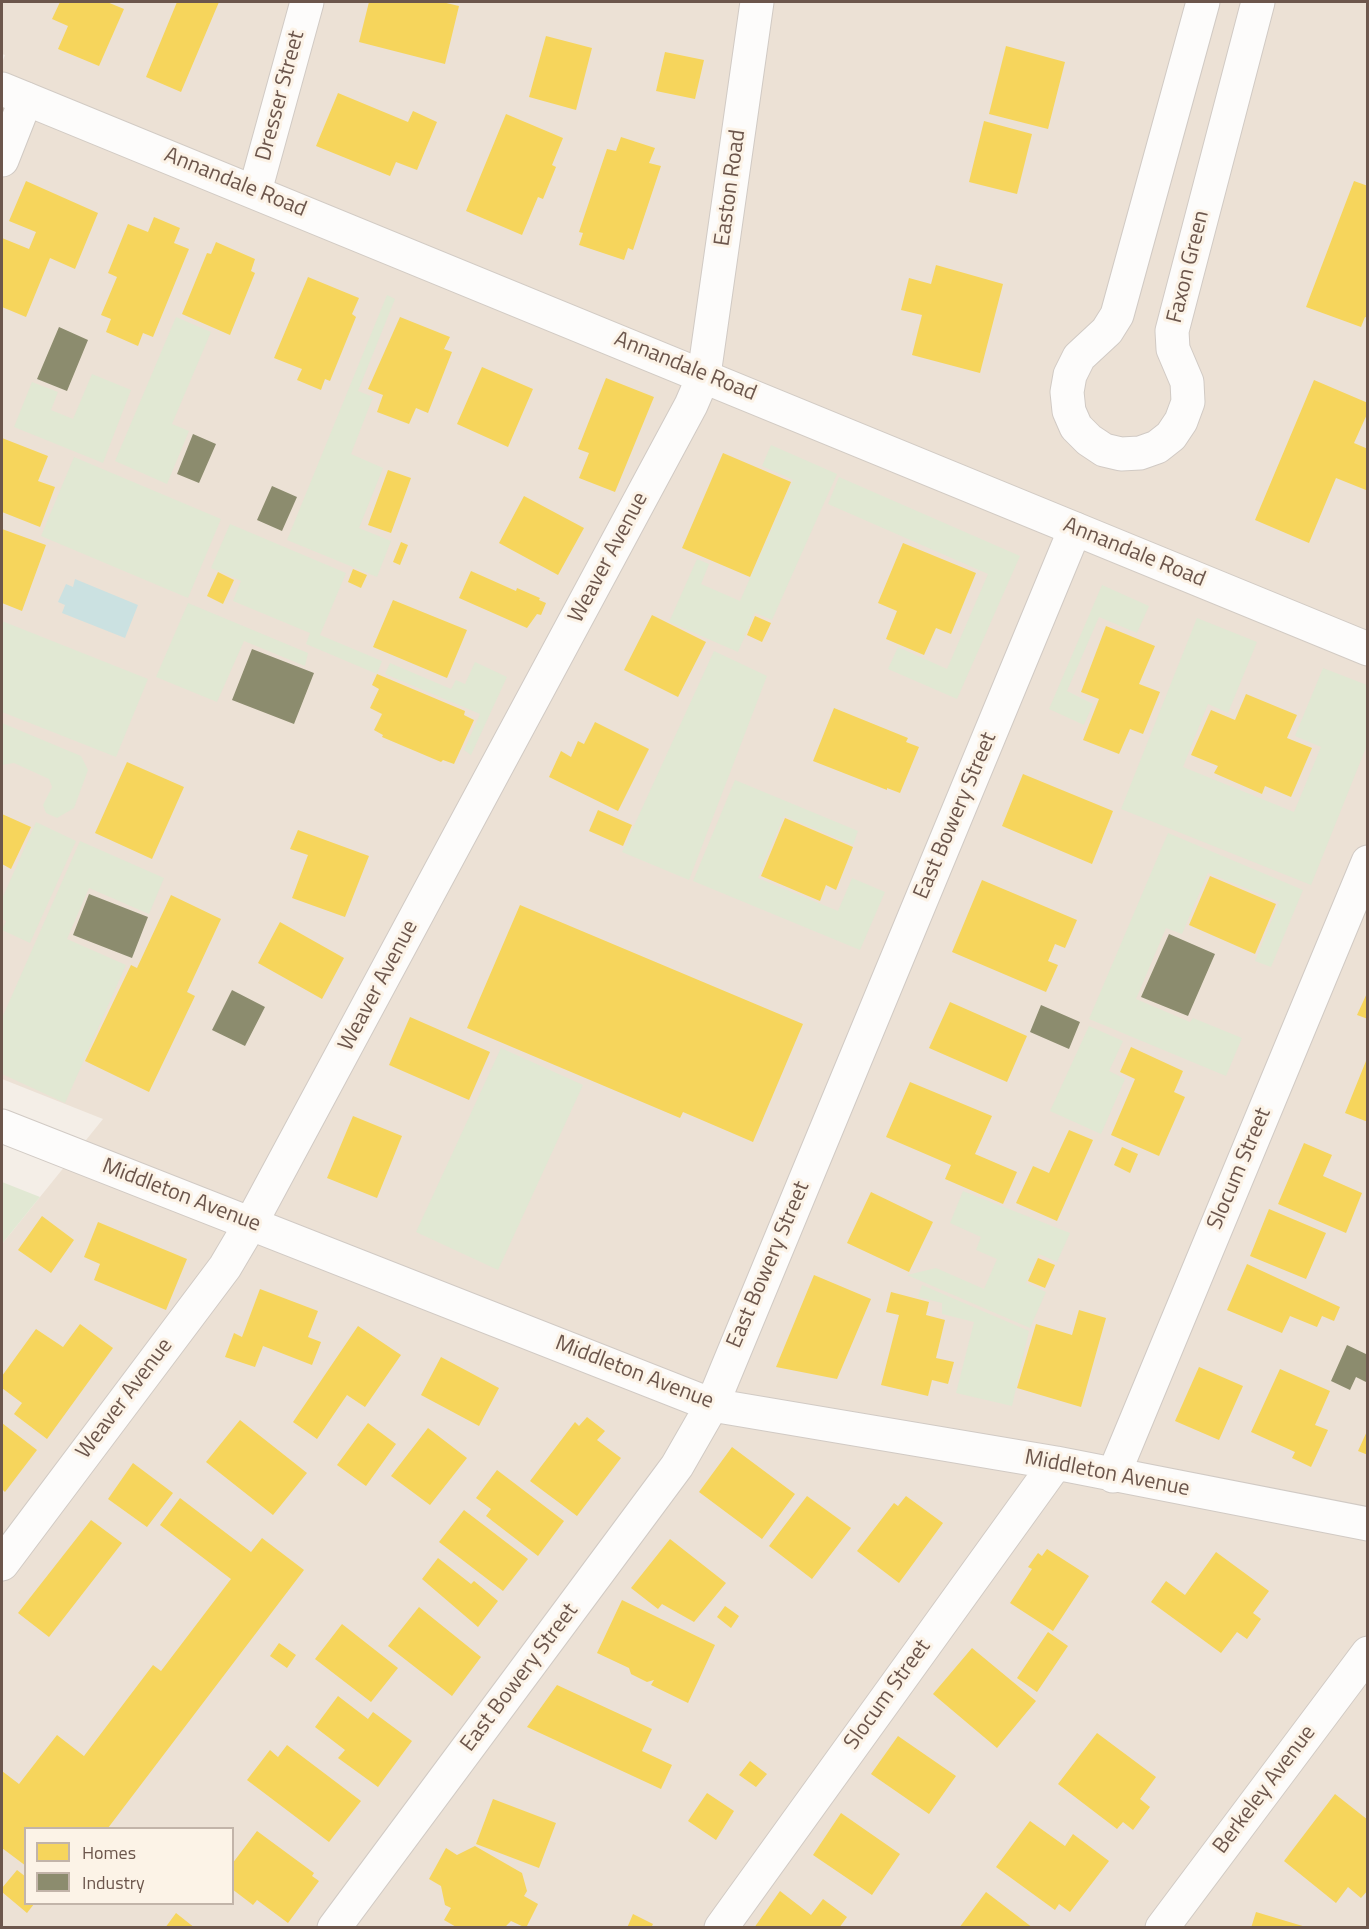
<!DOCTYPE html>
<html>
<head>
<meta charset="utf-8">
<style>
	body { margin:0 }
	#map { position:relative; width:1369px; height:1929px; overflow:hidden; background:#f4eee7; font-family:"Titillium Web",sans-serif }
	canvas { display:block }
	.frame { position:absolute; inset:0; border:3px solid #6c564c; pointer-events:none }
	.legend { position:absolute; left:24px; top:1827px; width:210px; height:78px; box-sizing:border-box; background:#fcf3e7; border:2px solid #c2b4a9; margin:0; padding:8px 10px; list-style:none; font-size:18px; color:#6c564c }
	.legend li { display:flex; align-items:center; gap:12px; height:30px }
	.legend b { width:30px; border:2px solid #c2b4a9 }
</style>
</head>
<body>
<div id="map">
<canvas width="1369" height="1929"></canvas>
<div class="frame"></div>
<ul class="legend">
<li><b style="height:16px;background:#f6d55c"></b>Homes</li>
<li><b style="height:16px;background:#8c8c6e"></b>Industry</li>
</ul>
</div>
<script>
const c = document.querySelector('canvas').getContext('2d');
c.lineJoin = 'round';
function fill(path, color) { c.fillStyle = color; c.fill(path, 'evenodd'); }
const shape = rows => new Path2D(rows.map(r => 'M' + r).join(''));
function trace(path, color, width, dash) { c.strokeStyle = color; c.lineWidth = width; c.lineCap = dash ? 'butt' : 'round'; c.setLineDash(dash || []); c.stroke(path); }
function write(font, color, halo, rows, align = 'center') {
  c.font = font + ' "Titillium Web",sans-serif'; c.lineWidth = 6; c.setLineDash([]); c.textBaseline = 'middle'; c.strokeStyle = halo; c.fillStyle = color; for (const [text, x, y, turn = 0] of rows) {
    c.save(); c.translate(x, y); c.rotate((+turn || 0) * Math.PI / 180); c.textAlign = isNaN(turn) ? turn : align; if (halo) c.strokeText(text, 0, 0); c.fillText(text, 0, 0); c.restore();
  }
}
fill(shape([
	[2,2,1367,2,1367,1927,2,1928,2,1244,103,1119,2,1079,2,63,5,55,2,54],
	[26,1828,232,1828,232,1904,26,1904]
]), '#ece1d5');
fill(shape([
	[387,295,395,299,358,391,373,397,351,454,383,468,359,528,391,541,377,577,287,540],
	[176,317,211,332,172,424,189,431,167,484,115,461],
	[92,374,131,390,103,463,14,427,32,382,58,392,51,410,73,419],
	[771,445,837,474,772,620,755,613,738,652,669,622,697,559,709,564,701,584,740,601,793,480,762,466],
	[74,457,221,519,188,598,41,536],
	[839,477,1020,556,957,699,888,669,898,647,947,669,988,574,828,504],
	[230,524,346,573,320,635,382,661,377,674,306,644,310,633,233,601,241,581,211,568],
	[1102,585,1149,606,1137,633,1099,617,1067,691,1093,704,1084,725,1049,709],
	[188,603,308,653,305,666,244,641,217,702,156,677],
	[1197,618,1257,642,1228,713,1208,704,1183,767,1294,812,1321,747,1295,736,1323,668,1367,685,1367,745,1311,885,1121,809],
	[2,621,148,679,116,757,2,712],
	[714,651,767,676,689,880,622,852],
	[475,662,507,677,471,755,464,750,480,714,385,674,390,663,451,689,456,680,465,684],
	[2,723,81,756,88,770,74,808,57,818,46,813,43,805,52,787,49,779,14,763,2,765],
	[735,780,858,831,853,845,784,816,758,878,838,911,852,878,885,892,860,950,693,881],
	[36,822,76,841,30,943,2,930,6,921,2,919,2,899],
	[1168,833,1303,890,1271,967,1255,961,1279,902,1208,873,1182,934,1166,928,1136,999,1190,1022,1193,1018,1242,1038,1226,1076,1089,1019],
	[80,841,164,878,149,914,89,888,67,939,126,965,65,1103,2,1074,2,1018],
	[1089,1026,1123,1041,1109,1071,1125,1079,1101,1134,1050,1111],
	[501,1048,583,1085,498,1270,416,1232],
	[2,1182,40,1197,2,1244],
	[963,1191,1070,1233,1057,1262,1039,1254,1026,1283,1046,1292,1030,1328,907,1275,936,1268,984,1289,997,1259,976,1250,981,1237,950,1223],
	[922,1285,1029,1331,1012,1406,956,1393,974,1322,942,1314,942,1303,918,1297]
]), '#e1e8d3');
fill(shape([
	[75,579,138,605,125,638,62,613,65,605,58,602,66,584,73,587]
]), '#cbe1e1');
fill(shape([
	[60,2,107,2,124,9,99,66,58,49,68,26,52,19],
	[177,2,219,2,181,92,146,77],
	[369,2,442,2,459,6,445,64,359,42],
	[546,36,592,48,576,110,529,97],
	[1006,46,1065,62,1048,129,989,114],
	[665,52,704,60,695,99,656,91],
	[338,93,408,122,413,111,437,122,417,170,396,162,390,176,316,146],
	[506,114,563,138,552,165,556,167,543,199,538,197,522,235,466,211],
	[984,121,1032,134,1017,194,969,182],
	[621,137,655,148,649,163,661,166,633,250,628,248,624,260,579,245,583,233,579,232,607,149,616,151],
	[26,181,98,213,75,269,50,258,26,317,2,307,2,238,29,249,36,232,9,221],
	[1354,181,1368,186,1368,318,1365,317,1361,327,1306,307],
	[154,217,180,228,174,243,189,249,153,337,143,333,138,346,106,332,111,319,101,315,117,277,108,273,128,224,148,232],
	[216,242,255,259,251,271,255,273,230,335,182,314,207,253,211,254],
	[936,265,1003,284,980,373,912,355,922,315,901,310,909,278,931,284],
	[308,277,359,298,352,314,356,317,330,381,325,379,321,390,297,380,302,369,274,358],
	[400,317,450,337,444,349,452,352,428,413,416,408,409,424,377,412,383,395,368,389],
	[482,367,533,389,508,447,457,424],
	[606,378,654,397,615,492,579,478,589,453,578,449],
	[1314,380,1368,403,1368,412,1354,443,1368,449,1368,487,1366,490,1336,478,1309,543,1255,520],
	[2,438,48,456,38,481,55,487,40,527,2,512],
	[723,453,791,482,750,577,682,548],
	[388,470,411,478,391,533,368,525],
	[524,496,584,528,558,575,499,543],
	[2,529,46,545,22,611,2,603],
	[401,542,408,545,400,565,393,562],
	[903,543,976,573,951,634,936,628,924,655,886,639,897,611,878,603],
	[353,569,367,575,361,588,348,582],
	[471,571,516,591,517,588,540,598,539,600,546,603,541,615,537,614,527,628,459,598],
	[218,572,234,580,223,604,207,596],
	[393,600,467,630,447,678,373,647],
	[652,615,706,642,678,697,624,670],
	[755,616,771,623,762,642,747,635],
	[1106,626,1155,646,1139,684,1160,692,1143,734,1130,729,1119,754,1083,740,1099,699,1081,692],
	[377,674,465,711,464,715,474,720,454,764,443,760,441,762,382,737,383,735,374,730,382,714,370,708,379,689,372,685],
	[1246,694,1297,715,1287,738,1312,748,1291,797,1265,786,1262,794,1214,773,1218,766,1191,755,1211,710,1235,720],
	[834,708,908,738,906,742,919,747,900,793,887,788,887,790,813,761],
	[595,722,649,749,618,811,549,777,561,751,571,757,578,741,584,744],
	[127,762,184,787,152,859,95,833],
	[1023,774,1113,811,1092,864,1002,826],
	[598,810,632,825,623,846,589,831],
	[2,814,31,827,11,869,2,864],
	[785,818,853,847,836,890,826,885,820,901,761,876],
	[298,830,369,856,345,917,292,898,308,855,290,849],
	[1210,876,1276,904,1255,954,1189,925],
	[982,880,1077,920,1065,948,1055,944,1048,961,1058,965,1046,992,952,952],
	[171,895,221,919,187,992,195,996,149,1092,85,1061,131,965,137,968],
	[520,905,803,1024,753,1142,683,1112,680,1118,467,1028],
	[280,922,344,958,322,999,258,963],
	[1368,991,1368,1019,1357,1015],
	[950,1002,1027,1036,1007,1082,929,1048],
	[410,1017,490,1052,469,1100,389,1065],
	[1131,1047,1183,1071,1174,1092,1185,1097,1159,1156,1111,1135,1135,1079,1120,1072],
	[1368,1056,1368,1122,1345,1113],
	[910,1082,992,1116,975,1154,1017,1172,1003,1204,945,1179,951,1165,886,1137],
	[353,1116,402,1136,377,1198,327,1178],
	[1069,1130,1093,1140,1057,1221,1016,1203,1033,1166,1049,1173],
	[1304,1143,1332,1155,1323,1176,1362,1193,1346,1233,1278,1204],
	[1122,1147,1138,1154,1130,1173,1114,1165],
	[871,1192,933,1222,909,1272,847,1243],
	[1269,1209,1326,1233,1306,1279,1250,1256],
	[42,1216,74,1240,51,1273,18,1250],
	[98,1222,187,1259,166,1310,94,1280,100,1264,84,1257],
	[1038,1258,1055,1265,1045,1288,1028,1281],
	[1247,1264,1340,1307,1334,1321,1322,1316,1317,1327,1290,1316,1282,1333,1227,1310],
	[814,1275,871,1299,837,1379,776,1367],
	[260,1289,318,1311,308,1337,321,1342,312,1365,263,1346,255,1367,225,1357,234,1333,242,1337],
	[891,1292,929,1302,926,1315,945,1320,936,1358,954,1362,948,1384,932,1380,928,1396,881,1385,899,1315,886,1312],
	[1079,1310,1106,1318,1081,1407,1017,1388,1036,1324,1072,1335],
	[80,1324,113,1348,47,1439,14,1414,22,1403,2,1388,2,1376,36,1329,63,1347],
	[358,1326,401,1355,365,1407,347,1395,317,1439,293,1422],
	[441,1357,499,1388,479,1426,421,1395],
	[1199,1367,1243,1386,1219,1440,1175,1421],
	[1280,1369,1330,1391,1315,1425,1328,1430,1311,1467,1292,1458,1295,1452,1251,1432],
	[587,1417,605,1431,597,1440,621,1458,577,1516,530,1481,575,1422,579,1426],
	[240,1420,307,1473,273,1515,206,1462],
	[2,1423,37,1450,5,1492,2,1489],
	[368,1423,396,1444,366,1486,337,1465],
	[428,1428,467,1458,430,1505,391,1476],
	[1368,1429,1368,1455,1358,1451],
	[732,1447,795,1494,762,1539,699,1492],
	[133,1463,173,1493,147,1527,108,1499],
	[497,1470,564,1521,538,1556,486,1516,491,1509,476,1498],
	[807,1496,851,1528,812,1579,769,1546],
	[906,1496,943,1523,899,1583,857,1551,894,1503,898,1506],
	[180,1498,251,1552,262,1538,304,1570,108,1828,26,1828,26,1866,2,1848,2,1771,19,1784,57,1735,84,1756,153,1665,161,1671,231,1579,160,1525],
	[464,1510,528,1559,503,1591,439,1542],
	[91,1520,122,1543,49,1637,18,1613],
	[670,1539,726,1583,694,1622,662,1604,658,1609,631,1588],
	[1047,1549,1089,1576,1053,1631,1010,1603,1032,1569,1028,1567,1038,1553,1042,1556],
	[1216,1552,1269,1591,1253,1613,1261,1619,1247,1639,1237,1632,1221,1653,1151,1602,1166,1581,1185,1595],
	[438,1558,471,1584,474,1581,498,1601,478,1627,422,1579],
	[622,1600,715,1645,688,1703,651,1685,654,1680,647,1682,631,1674,629,1668,597,1653],
	[725,1606,739,1616,731,1628,717,1617],
	[419,1607,481,1657,452,1696,388,1646],
	[342,1624,398,1668,371,1702,315,1659],
	[1048,1632,1068,1646,1037,1692,1017,1678],
	[279,1643,296,1655,287,1668,270,1656],
	[972,1648,1036,1701,997,1748,933,1694],
	[557,1685,652,1729,642,1751,672,1765,661,1789,527,1727],
	[338,1696,368,1719,373,1712,412,1741,378,1787,338,1758,345,1750,315,1727],
	[1097,1733,1156,1777,1140,1799,1150,1807,1133,1830,1123,1822,1117,1829,1058,1784],
	[898,1736,956,1776,929,1814,871,1774],
	[287,1745,361,1801,329,1842,247,1780,270,1750,278,1757],
	[750,1761,767,1774,756,1787,739,1775],
	[707,1793,734,1811,716,1840,688,1821],
	[1335,1794,1368,1820,1368,1890,1361,1898,1348,1887,1336,1903,1284,1861],
	[493,1799,556,1823,539,1868,476,1844],
	[841,1813,900,1854,872,1895,813,1855],
	[1030,1821,1065,1846,1073,1834,1109,1861,1070,1912,1059,1904,1055,1910,996,1867],
	[257,1831,314,1873,312,1876,319,1881,288,1923,257,1900,253,1905,232,1889,232,1864],
	[475,1846,522,1873,527,1891,524,1896,538,1904,526,1928,511,1921,504,1928,458,1928,444,1920,451,1908,445,1905,441,1886,429,1879,446,1848,457,1855],
	[17,1870,26,1877,26,1904,34,1904,27,1913,2,1892,2,1888],
	[780,1891,811,1915,823,1899,847,1917,839,1928,754,1928],
	[986,1892,1033,1928,959,1928],
	[1256,1912,1306,1927,1306,1928,1251,1928],
	[176,1913,195,1928,165,1928],
	[633,1914,653,1924,651,1928,627,1928]
]), '#f6d55c');
fill(shape([
	[59,327,88,340,67,391,37,379],
	[193,434,216,444,199,483,177,474],
	[272,486,297,497,282,531,257,520],
	[252,649,314,673,294,724,232,700],
	[89,894,148,917,132,958,73,935],
	[1169,934,1215,954,1188,1016,1141,997],
	[232,990,265,1007,245,1046,212,1030],
	[1041,1005,1080,1022,1069,1049,1030,1032],
	[1347,1345,1368,1355,1368,1383,1356,1377,1350,1390,1331,1381]
]), '#8c8c6e');
const street = shape([
	[1203,2,1117,315,1107,331,1079,357,1070,375,1067,392,1069,411,1076,427,1089,440,1104,450,1121,454,1140,453,1157,447,1171,436,1181,421,1188,402,1187,382,1173,349,1172,331,1258,2],
	[2,160,26,99],
	[255,191,307,2],
	[2,1126,712,1405,1056,1463,1368,1524],
	[1113,1476,1368,862],
	[2,1564,225,1267,251,1223,691,405,704,375,757,2],
	[334,1928,677,1466,712,1405,1075,529],
	[721,1928,1056,1463],
	[1162,1928,1368,1653]
]);
const secondary = shape([
	[2,89,1368,649]
]);
trace(street, '#d1cac4', 35);
trace(secondary, '#d2cbc4', 35);
trace(street, '#fdfcfb', 33);
trace(secondary, '#fdfcfb', 33);
write('22px', '#6c564c', '#fcf3e7', [
	["Dresser Street",281,96,-75],
	["Annandale Road",235,183,22],
	["Easton Road",731,188,-82],
	["Faxon Green",1189,267,-76],
	["Annandale Road",685,367,22],
	["Annandale Road",1134,553,22],
	["Weaver Avenue",609,558,-62],
	["East Bowery Street",956,816,-67],
	["Weaver Avenue",379,986,-62],
	["Slocum Street",1240,1169,-67],
	["Middleton Avenue",181,1196,21],
	["East Bowery Street",769,1265,-67],
	["Middleton Avenue",634,1373,21],
	["Weaver Avenue",125,1399,-53],
	["Middleton Avenue",1107,1474,11],
	["East Bowery Street",520,1678,-53],
	["Slocum Street",888,1695,-54],
	["Berkeley Avenue",1265,1790,-53]
]);
</script>
</body>
</html>
